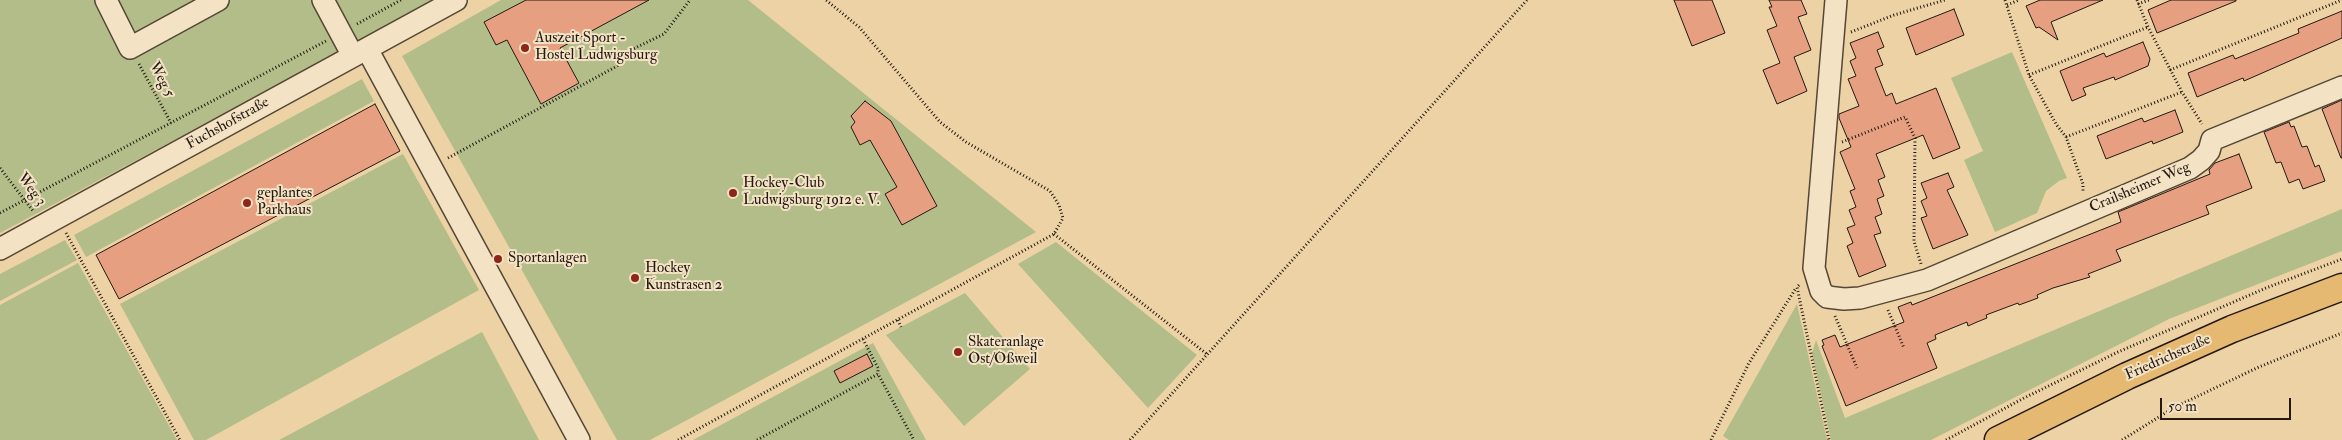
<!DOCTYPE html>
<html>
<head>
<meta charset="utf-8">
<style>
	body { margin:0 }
	#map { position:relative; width:2342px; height:440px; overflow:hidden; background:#ecd2a4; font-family:"IM FELL Double Pica",serif }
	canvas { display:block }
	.scale { position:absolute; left:2160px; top:398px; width:131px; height:22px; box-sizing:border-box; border:2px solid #231912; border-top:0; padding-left:6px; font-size:15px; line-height:18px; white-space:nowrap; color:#231912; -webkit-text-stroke:4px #f3e2c4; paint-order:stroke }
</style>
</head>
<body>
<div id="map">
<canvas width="2342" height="440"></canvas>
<div class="scale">50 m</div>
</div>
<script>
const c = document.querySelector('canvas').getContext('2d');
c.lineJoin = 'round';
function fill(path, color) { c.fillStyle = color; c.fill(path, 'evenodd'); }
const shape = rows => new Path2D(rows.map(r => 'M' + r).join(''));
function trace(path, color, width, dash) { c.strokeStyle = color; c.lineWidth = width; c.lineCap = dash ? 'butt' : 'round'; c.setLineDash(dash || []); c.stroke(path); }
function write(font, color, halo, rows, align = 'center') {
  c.font = font + ' "IM FELL Double Pica",serif'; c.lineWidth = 4; c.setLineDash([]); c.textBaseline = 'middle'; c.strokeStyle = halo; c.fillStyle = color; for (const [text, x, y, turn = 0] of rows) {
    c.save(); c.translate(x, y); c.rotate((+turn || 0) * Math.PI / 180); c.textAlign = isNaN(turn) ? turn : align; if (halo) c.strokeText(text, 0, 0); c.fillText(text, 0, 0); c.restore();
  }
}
fill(shape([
	[0,0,437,0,0,233],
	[501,0,748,0,1036,232,650,440,617,440,402,56],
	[2012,52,2067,178,2059,181,2046,191,2037,213,1995,232,1964,160,1983,151,1951,78],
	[362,79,374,101,86,257,74,235],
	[403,154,479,290,206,440,194,440,120,304],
	[2342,209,2342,251,2169,319,1931,440,1831,440,1812,353,1816,340,1845,418],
	[65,240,77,260,0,301,0,274],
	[1056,242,1197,355,1148,408,1018,264],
	[78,263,177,440,0,440,0,305],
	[965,293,1030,369,964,426,886,335],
	[1797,304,1827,440,1729,440,1723,436],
	[482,332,539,440,279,440],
	[873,343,926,440,693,440]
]), '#b3bd89');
const building = shape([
	[526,0,649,0,560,48,579,83,541,104,507,40,496,45,484,22,526,0],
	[1674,0,1712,0,1725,33,1692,46,1674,0],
	[1769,0,1801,0,1807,14,1798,17,1811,50,1794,57,1807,91,1777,104,1763,70,1780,63,1767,30,1777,26,1769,7,1772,7,1769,0],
	[2040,0,2103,0,2051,22,2058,40,2039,27,2036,28,2026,6,2040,0],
	[2171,0,2236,0,2236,1,2157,33,2148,10,2171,0],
	[1954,9,1964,35,1916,55,1906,28,1954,9],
	[2342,11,2342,38,2244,81,2243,78,2197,97,2188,73,2233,55,2235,59,2299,33,2298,29,2342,11],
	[1878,32,1884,47,1877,50,1883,65,1875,68,1886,96,1892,93,1896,104,1936,88,1960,148,1933,159,1923,135,1876,154,1885,177,1878,180,1884,196,1877,199,1882,214,1875,217,1881,233,1874,235,1886,266,1859,277,1847,246,1853,243,1847,228,1855,225,1849,210,1856,207,1850,191,1855,189,1840,152,1851,147,1839,118,1839,114,1859,106,1848,79,1856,76,1850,61,1856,58,1850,43,1878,32],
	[2143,42,2150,59,2148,66,2115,80,2114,77,2083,88,2086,95,2072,101,2060,71,2104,53,2106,57,2143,42],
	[2342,100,2342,158,2341,158,2322,109,2342,100],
	[865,101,891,121,937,206,902,225,885,194,897,187,870,140,860,145,851,127,855,122,851,116,865,101],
	[375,104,400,151,119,299,96,255,375,104],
	[2175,110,2183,132,2153,144,2152,141,2106,159,2097,136,2142,118,2144,122,2175,110],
	[2289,122,2291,127,2294,126,2302,147,2307,146,2315,167,2319,165,2325,181,2303,189,2299,179,2289,183,2281,162,2276,163,2264,132,2289,122],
	[2239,154,2252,188,2206,206,2209,214,2116,250,2121,261,2088,274,2090,277,2053,288,2037,295,2038,298,2019,305,2018,303,1986,315,1987,318,1977,322,1968,326,1967,322,1935,335,1936,339,1927,343,1937,368,1846,406,1822,346,1824,345,1822,340,1835,335,1840,347,1904,322,1898,307,1911,302,1912,305,2121,222,2118,212,2210,174,2209,170,2215,163,2239,154],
	[1948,173,1954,187,1947,190,1968,235,1933,249,1921,218,1927,216,1921,201,1927,198,1921,183,1948,173],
	[867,354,873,366,840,383,834,371,867,354]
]);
fill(building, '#e79f81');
trace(building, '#231912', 1);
const minor = shape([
	[106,0,130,48,218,0],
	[323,0,353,56],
	[1836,0,1814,268,1821,291,1827,297,1844,299,1860,298,1927,280,2190,168,2201,160,2209,151,2212,140,2342,87],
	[367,49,579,440],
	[0,249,456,0]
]);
const major = shape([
	[1998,440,2127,376,2232,329,2342,287]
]);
trace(minor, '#554736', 24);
trace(major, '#231912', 29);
trace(shape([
	[2005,0,2029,75,2056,124,2066,137,2083,184,2083,193],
	[2137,0,2148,27,2182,92,2202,124],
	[2138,4,2149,0],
	[2007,5,2019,0],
	[357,24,401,0],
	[1851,32,1894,15,1945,0],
	[139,64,171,123],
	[2170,70,2342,0],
	[2029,75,2148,27],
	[2066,137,2182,92],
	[1842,142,1905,117,1915,138,1914,241,1921,264],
	[448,158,619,65,633,49,664,34,690,0],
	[0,168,33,211],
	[0,213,326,41],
	[66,233,180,440],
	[1054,234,1208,355],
	[1799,285,1797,287,1829,440],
	[1888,310,1904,348],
	[1835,316,1857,368],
	[898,320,901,327],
	[863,339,878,368,878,374],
	[678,440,1054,234,1063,218,1059,205,1050,191,966,142,940,122,859,27,826,0],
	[757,440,878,374,914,440],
	[1130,440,1527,0],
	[1711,440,1749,363,1796,288],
	[1946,440,2024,398,2118,352,2266,288,2342,259],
	[2122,440,2175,407,2259,367,2342,333]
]), '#231912', 3, [1, 2.5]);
trace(minor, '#f3e2c4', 21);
trace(major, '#e6b972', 26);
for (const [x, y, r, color] of [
	[525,48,5,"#8f2418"],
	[733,193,5,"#8f2418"],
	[247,203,5,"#8f2418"],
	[498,259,5,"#8f2418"],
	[635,278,5,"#8f2418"],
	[958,352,5,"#8f2418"]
]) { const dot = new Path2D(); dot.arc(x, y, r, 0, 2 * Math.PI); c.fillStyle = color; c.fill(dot); trace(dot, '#f3e2c4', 2); }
write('15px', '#231912', '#f3e2c4', [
	["Auszeit Sport -",535,39],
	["Hostel Ludwigsburg",535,56],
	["Hockey-Club",743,184],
	["Ludwigsburg 1912 e. V.",743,201],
	["geplantes",257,194],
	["Parkhaus",257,211],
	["Sportanlagen",508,259],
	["Hockey",645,269],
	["Kunstrasen 2",645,286],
	["Skateranlage",968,343],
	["Ost/Oßweil",968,360]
], 'left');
write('15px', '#231912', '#f3e2c4', [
	["Weg 5",161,80,62],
	["Fuchshofstraße",228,124,-29],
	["Crailsheimer Weg",2140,188,-23],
	["Weg 3",31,190,53],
	["Friedrichstraße",2168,358,-24]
]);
</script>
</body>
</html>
